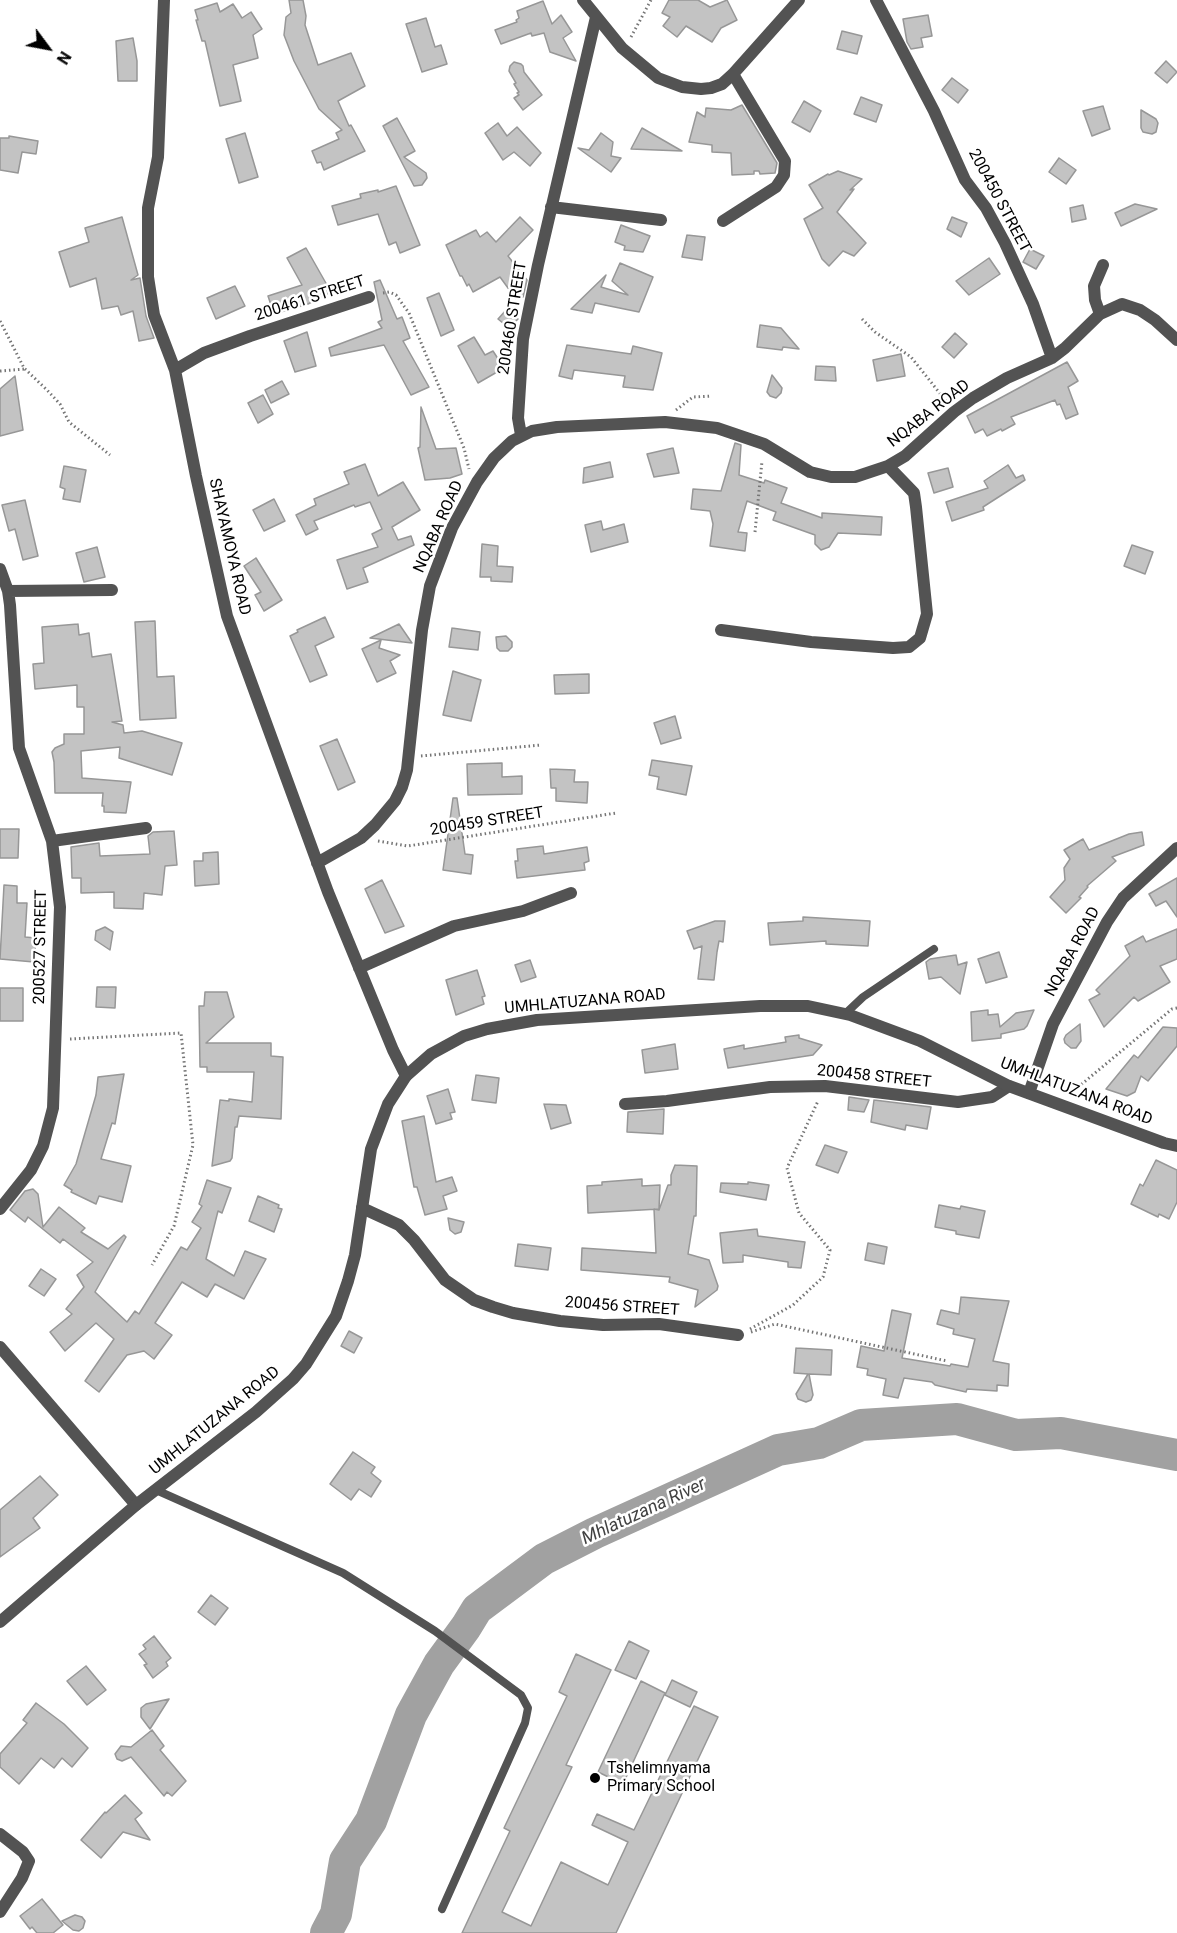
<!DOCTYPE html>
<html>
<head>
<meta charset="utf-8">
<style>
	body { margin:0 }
	#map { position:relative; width:1177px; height:1933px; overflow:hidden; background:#fff; font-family:Roboto,sans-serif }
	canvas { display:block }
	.north { position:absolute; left:18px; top:18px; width:60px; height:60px; -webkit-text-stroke:4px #fff; paint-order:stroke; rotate:122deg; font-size:16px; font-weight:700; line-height:24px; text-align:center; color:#000 }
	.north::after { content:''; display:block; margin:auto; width:21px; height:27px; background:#000; clip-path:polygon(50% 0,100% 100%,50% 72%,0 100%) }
</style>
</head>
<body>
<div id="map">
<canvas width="1177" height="1933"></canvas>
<div class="north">N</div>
</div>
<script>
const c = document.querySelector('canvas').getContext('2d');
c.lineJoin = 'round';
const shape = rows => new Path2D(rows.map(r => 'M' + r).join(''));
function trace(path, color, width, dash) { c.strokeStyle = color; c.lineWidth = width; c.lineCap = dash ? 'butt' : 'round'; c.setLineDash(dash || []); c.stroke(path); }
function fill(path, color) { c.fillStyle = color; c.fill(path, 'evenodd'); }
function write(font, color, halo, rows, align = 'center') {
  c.font = font + ' Roboto,sans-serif'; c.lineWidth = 5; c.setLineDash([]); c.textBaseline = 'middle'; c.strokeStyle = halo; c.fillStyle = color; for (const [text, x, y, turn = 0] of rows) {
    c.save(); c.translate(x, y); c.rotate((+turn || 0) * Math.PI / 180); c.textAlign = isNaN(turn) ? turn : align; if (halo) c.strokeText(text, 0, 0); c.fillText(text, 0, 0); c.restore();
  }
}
trace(shape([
	[326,1933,336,1914,345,1861,371,1821,411,1715,439,1664,466,1627,477,1609,544,1559,595,1533,778,1450,819,1443,861,1425,957,1419,1016,1435,1061,1433,1177,1455]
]), '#a1a1a1', 32);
const building = shape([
	[289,0,303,0,306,16,305,25,318,65,351,53,365,86,338,101,349,126,351,125,365,151,324,170,321,162,317,163,312,151,339,139,336,133,342,130,319,109,294,61,284,35,286,17,291,13,289,0],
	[669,0,698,0,710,7,727,0,737,20,721,28,712,42,686,26,677,37,663,26,670,17,662,13,669,0],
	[543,1,552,24,561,15,572,32,563,38,576,61,550,52,544,33,532,36,531,33,501,44,495,30,517,22,516,20,519,18,517,11,543,1],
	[217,3,220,12,233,4,242,18,251,12,262,29,253,35,258,58,233,65,241,101,220,106,205,41,202,41,196,20,198,20,195,10,217,3],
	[928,15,932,36,921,38,923,47,911,49,907,42,903,19,928,15],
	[426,18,435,47,441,45,447,64,422,72,406,24,426,18],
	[842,31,862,36,857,54,837,49,842,31],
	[133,38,137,61,137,81,118,81,116,41,133,38],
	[1166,61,1177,72,1167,83,1155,73,1166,61],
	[514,62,521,64,523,66,524,72,542,95,523,110,514,98,519,95,517,93,519,92,514,84,516,83,509,71,510,66,514,62],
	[952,78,968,90,958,103,942,90,952,78],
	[861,97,882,105,876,122,854,114,861,97],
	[804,101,821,111,810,132,792,122,804,101],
	[742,105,777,163,775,173,760,174,759,171,754,171,754,174,732,175,731,153,712,152,712,145,689,142,697,112,705,117,706,108,731,110,742,105],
	[1103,106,1110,129,1092,136,1083,111,1103,106],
	[1141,110,1156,119,1158,123,1156,132,1152,134,1143,132,1141,128,1141,110],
	[397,118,415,151,404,157,426,173,427,178,422,185,414,186,383,126,397,118],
	[498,123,507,136,517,127,541,153,530,166,514,152,503,160,485,133,498,123],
	[642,128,682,151,631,149,642,128],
	[245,133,258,177,239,183,226,139,245,133],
	[601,133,613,142,611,156,621,158,611,172,578,148,589,150,601,133],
	[9,136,38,141,36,154,22,152,18,173,0,170,0,138,9,138,9,136],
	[1059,158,1076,170,1066,184,1049,172,1059,158],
	[838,171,862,179,850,190,854,189,837,212,866,243,854,256,843,251,829,266,822,259,804,219,823,208,809,185,828,174,829,175,838,171],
	[396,186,420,245,400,253,396,242,389,245,378,214,338,225,332,206,361,198,360,194,378,190,378,192,396,186],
	[1135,204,1157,209,1121,226,1115,213,1135,204],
	[1083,205,1086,219,1072,222,1070,208,1083,205],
	[122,217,138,275,131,280,140,278,146,316,154,338,139,341,133,311,121,315,118,306,102,309,96,278,70,287,59,252,89,242,85,228,122,217],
	[520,217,533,230,508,256,527,280,523,297,516,299,500,277,473,292,469,284,467,286,462,276,460,276,446,245,476,230,480,237,487,232,496,242,520,217],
	[952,217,967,223,961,237,947,229,952,217],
	[621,225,650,236,643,252,624,250,625,246,615,242,621,225],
	[687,235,705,237,702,260,682,257,687,235],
	[306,248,331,292,308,304,274,314,268,296,302,285,287,258,306,248],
	[1030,249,1044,256,1036,269,1023,262,1030,249],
	[989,258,1000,274,969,295,956,281,989,258],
	[620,263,653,277,639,312,595,303,592,313,571,309,606,275,601,287,628,295,612,281,620,263],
	[380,280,397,319,402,317,410,338,403,341,429,387,411,395,384,345,331,356,329,348,382,328,378,322,382,320,374,282,380,280],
	[235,286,245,306,216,319,207,298,235,286],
	[439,293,454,330,441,336,427,298,439,293],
	[507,309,518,319,509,328,498,319,507,309],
	[760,325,781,328,799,349,783,347,782,350,757,347,760,325],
	[307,332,316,366,295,372,284,341,307,332],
	[955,333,967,344,954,358,942,347,955,333],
	[474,337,485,355,493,351,504,368,478,383,458,346,474,337],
	[567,345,631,354,633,346,662,353,653,390,623,387,625,376,574,370,572,379,559,376,567,345],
	[901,354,905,376,877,381,873,360,901,354],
	[1067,362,1078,381,1068,387,1078,414,1066,419,1060,404,1057,405,1055,400,1011,417,1015,424,1002,431,1001,429,987,436,983,429,975,433,967,416,1067,362],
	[816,366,835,367,836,381,815,380,816,366],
	[772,375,782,388,781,393,776,398,770,396,767,392,772,375],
	[15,376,23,430,0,436,0,389,15,376],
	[282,381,289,394,271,403,265,390,282,381],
	[263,395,273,414,258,423,248,403,263,395],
	[421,407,436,449,456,448,462,474,450,478,425,480,418,448,420,447,421,407],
	[735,443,741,445,739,475,764,483,765,480,787,488,781,503,822,518,822,513,882,517,881,535,838,533,829,547,821,550,815,544,815,535,773,520,776,512,747,501,738,532,747,533,745,551,710,546,713,524,710,511,691,509,693,489,721,491,735,443],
	[673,448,679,473,654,477,647,454,673,448],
	[610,462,613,477,583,483,584,468,610,462],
	[365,464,378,496,403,482,420,510,392,527,398,540,411,536,414,545,363,568,368,582,347,589,337,560,378,547,372,534,382,529,370,502,355,507,354,505,314,521,318,529,306,535,296,515,316,505,314,499,349,484,344,472,365,464],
	[1008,465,1016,478,1023,475,1025,480,983,507,984,510,952,521,946,502,988,488,984,481,1008,465],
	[64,466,86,470,80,502,63,499,65,489,60,487,64,466],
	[948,468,953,487,934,493,928,473,948,468],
	[274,499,285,521,264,531,253,510,274,499],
	[25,500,38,556,23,560,15,529,9,531,2,505,25,500],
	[601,521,603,530,624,524,628,542,591,552,585,525,601,521],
	[482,544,498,546,497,566,513,567,512,582,491,581,491,577,480,577,482,544],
	[1132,545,1153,552,1145,574,1124,566,1132,545],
	[97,547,105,577,84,582,76,553,97,547],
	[256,558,282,600,264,611,255,595,261,592,244,566,256,558],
	[325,617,334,637,315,646,327,675,310,682,290,636,298,632,297,630,325,617],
	[155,621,157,677,174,676,176,718,140,720,135,622,155,621],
	[78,624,79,635,89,633,92,657,111,654,122,721,112,722,123,725,124,733,142,731,182,743,172,775,119,758,120,747,81,751,82,778,131,782,126,813,104,812,104,806,102,806,103,793,55,793,54,762,52,752,55,748,64,744,64,734,84,734,84,707,77,707,77,685,35,689,33,664,44,663,42,627,78,624],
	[399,624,412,643,370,638,399,624],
	[452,628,480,632,478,650,449,647,452,628],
	[506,636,512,642,512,647,508,651,500,651,497,648,496,637,506,636],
	[381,640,379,648,400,655,390,661,396,673,377,682,362,649,381,640],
	[453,671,481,680,471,721,443,715,453,671],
	[589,674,589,693,555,694,554,675,589,674],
	[675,716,681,738,661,744,654,723,675,716],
	[337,739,355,782,338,790,320,746,337,739],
	[652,760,692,766,686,795,657,789,659,777,649,775,652,760],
	[502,763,502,777,522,776,522,794,468,795,467,764,502,763],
	[550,769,575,770,574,782,588,782,587,803,556,801,556,788,551,788,550,769],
	[453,798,457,798,465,854,473,855,471,874,443,870,453,798],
	[0,829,19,829,18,858,0,858,0,829],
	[174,831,177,865,165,866,162,895,144,893,143,909,114,908,114,892,81,893,81,878,72,878,71,847,99,843,100,856,150,854,148,836,153,832,174,831],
	[1142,832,1144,845,1112,857,1116,861,1087,886,1088,887,1079,897,1081,898,1066,913,1050,897,1065,880,1064,868,1070,859,1064,850,1083,839,1089,850,1129,834,1142,832],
	[543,846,544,854,587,847,589,861,584,863,585,870,517,878,515,861,518,861,517,849,543,846],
	[218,852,219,884,195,886,194,861,203,861,203,853,218,852],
	[1177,878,1177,917,1166,901,1156,906,1149,894,1177,878],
	[382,880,404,926,385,933,365,889,382,880],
	[4,885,17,886,17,903,27,903,25,937,36,938,34,962,0,959,4,885],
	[803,917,870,921,868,946,826,944,826,941,770,945,768,923,803,921,803,917],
	[715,921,725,921,723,942,719,941,717,952,714,980,698,979,702,946,694,949,687,931,715,921],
	[105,927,113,932,110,950,95,940,96,931,105,927],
	[1177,929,1177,959,1160,966,1170,982,1138,1001,1134,997,1104,1027,1089,1000,1100,994,1096,990,1130,956,1125,946,1143,936,1146,942,1177,929],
	[999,952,1007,977,986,983,978,959,999,952],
	[956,955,958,965,967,962,960,994,941,977,929,979,926,962,930,959,956,955],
	[530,960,536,977,521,982,515,965,530,960],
	[477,970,485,996,482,997,484,1004,456,1015,446,980,477,970],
	[97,987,116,987,115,1008,96,1007,97,987],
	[0,988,23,988,23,1021,0,1021,0,988],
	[205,992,227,992,234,1017,206,1043,271,1043,271,1056,283,1057,281,1119,239,1116,237,1127,235,1127,232,1158,230,1161,212,1166,220,1100,229,1101,229,1099,252,1102,254,1072,207,1072,207,1067,200,1067,199,1006,204,1006,205,992],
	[988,1010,988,1015,998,1014,1000,1027,1016,1013,1034,1010,1027,1026,1024,1029,1001,1034,1001,1038,972,1041,971,1012,988,1010],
	[1080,1024,1081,1041,1076,1048,1071,1048,1065,1043,1064,1039,1066,1035,1080,1024],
	[1163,1027,1177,1028,1177,1046,1148,1081,1141,1076,1135,1092,1127,1096,1106,1089,1134,1055,1138,1058,1163,1027],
	[799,1035,799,1038,822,1045,813,1055,728,1068,724,1049,744,1045,744,1049,786,1042,785,1037,799,1035],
	[675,1044,678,1069,645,1073,642,1050,675,1044],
	[124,1074,115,1124,112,1123,101,1159,131,1166,122,1202,99,1196,96,1204,71,1192,72,1190,64,1185,76,1164,96,1095,98,1077,124,1074],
	[476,1075,499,1078,496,1103,472,1100,476,1075],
	[448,1089,455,1112,450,1113,452,1119,436,1124,427,1096,448,1089],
	[849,1097,869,1100,864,1112,848,1110,849,1097],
	[874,1100,931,1107,927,1129,906,1125,905,1130,871,1122,874,1100],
	[544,1104,566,1105,571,1123,551,1129,544,1104],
	[664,1109,663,1134,627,1132,628,1112,664,1109],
	[424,1116,436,1182,452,1177,457,1191,443,1196,447,1209,425,1215,417,1187,414,1187,402,1121,424,1116],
	[825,1145,847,1152,838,1173,816,1165,825,1145],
	[1156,1160,1177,1170,1177,1202,1169,1219,1159,1214,1158,1217,1131,1204,1140,1184,1143,1186,1156,1160],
	[675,1165,697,1166,696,1216,694,1216,688,1254,709,1260,718,1286,717,1290,695,1307,698,1290,669,1282,670,1277,581,1270,582,1248,656,1253,654,1209,659,1210,668,1185,671,1185,671,1175,675,1165],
	[642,1179,642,1186,660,1185,659,1209,588,1213,587,1186,602,1185,602,1182,642,1179],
	[207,1180,231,1188,222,1213,218,1211,206,1259,234,1276,245,1251,266,1259,244,1299,215,1284,207,1297,182,1282,155,1323,172,1335,154,1359,144,1351,127,1355,99,1392,85,1381,114,1339,96,1323,65,1351,50,1332,72,1314,66,1309,84,1287,77,1275,93,1262,63,1239,60,1243,28,1217,25,1222,10,1210,25,1191,33,1189,38,1194,43,1227,59,1207,85,1228,81,1232,108,1249,124,1235,126,1237,95,1292,127,1322,135,1311,139,1314,181,1247,187,1250,201,1228,192,1222,202,1206,199,1204,207,1180],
	[748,1182,769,1185,766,1200,720,1192,721,1183,748,1184,748,1182],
	[258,1196,279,1205,278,1208,282,1209,274,1232,249,1221,258,1196],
	[939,1205,960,1209,961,1206,985,1211,979,1238,956,1234,956,1231,935,1227,939,1205],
	[448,1218,464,1222,461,1232,455,1234,450,1230,448,1218],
	[757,1229,758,1236,805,1242,801,1268,788,1267,788,1262,743,1255,743,1262,723,1263,720,1233,757,1229],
	[868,1243,887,1247,884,1264,865,1260,868,1243],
	[518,1244,551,1248,548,1270,515,1266,518,1244],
	[41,1269,56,1279,44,1296,29,1286,41,1269],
	[961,1297,1009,1301,993,1361,1009,1364,1008,1386,997,1385,997,1391,967,1389,966,1392,935,1385,932,1382,904,1378,898,1398,883,1395,886,1379,867,1375,868,1369,857,1367,861,1346,884,1351,892,1310,911,1314,902,1358,950,1366,951,1364,968,1367,975,1339,953,1334,954,1329,937,1324,941,1310,959,1314,961,1297],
	[349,1331,362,1338,354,1353,341,1346,349,1331],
	[796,1348,832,1350,831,1375,809,1374,813,1395,811,1400,806,1402,798,1399,796,1394,808,1374,794,1373,796,1348],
	[353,1452,375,1467,371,1473,381,1481,371,1497,359,1489,351,1500,330,1484,353,1452],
	[40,1476,58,1495,33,1518,40,1528,0,1557,0,1510,40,1476],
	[211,1595,228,1608,215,1625,198,1612,211,1595],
	[154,1636,171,1658,166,1662,168,1666,153,1678,144,1665,147,1664,139,1654,146,1649,143,1645,154,1636],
	[629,1641,649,1651,636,1679,615,1670,629,1641],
	[576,1654,611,1670,566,1765,572,1767,502,1912,531,1926,561,1862,608,1885,628,1842,592,1825,597,1814,634,1830,694,1706,718,1717,616,1933,462,1933,510,1831,504,1828,567,1696,559,1692,576,1654],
	[86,1666,106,1690,87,1705,67,1681,86,1666],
	[672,1680,697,1692,690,1707,665,1695,672,1680],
	[641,1681,665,1693,623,1784,598,1772,641,1681],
	[169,1699,150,1729,141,1717,141,1708,146,1704,169,1699],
	[36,1703,64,1724,88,1748,72,1767,62,1758,54,1768,41,1758,19,1784,0,1767,0,1754,27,1723,23,1720,36,1703],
	[152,1730,164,1746,160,1750,186,1781,172,1796,167,1792,164,1796,131,1757,122,1761,117,1759,115,1754,121,1746,131,1747,152,1730],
	[125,1795,142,1813,135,1819,150,1840,123,1832,101,1858,81,1840,105,1812,106,1813,125,1795],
	[42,1899,63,1925,53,1933,37,1933,32,1927,30,1929,20,1916,42,1899],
	[75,1915,82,1917,85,1921,83,1928,79,1931,73,1930,62,1921,75,1915]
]);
fill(building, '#c3c3c3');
trace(building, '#979797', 1.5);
trace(shape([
	[631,37,651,0],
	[383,293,389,292,396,295,409,313,464,448,469,469],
	[862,319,875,332,911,357,946,401],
	[0,321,24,368,47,390,60,404,69,422,110,455],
	[0,371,25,369],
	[676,410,693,397,712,396],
	[755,532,762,461],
	[421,756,541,745],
	[378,841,408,846,616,813],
	[70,1039,181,1033,193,1145,174,1226,152,1265],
	[1071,1093,1172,1009,1177,1008],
	[750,1329,793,1305,823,1277,830,1250,799,1213,787,1168,818,1101],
	[751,1332,775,1324,947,1361]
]), '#757575', 3, [1.5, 3]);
trace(shape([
	[845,1014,863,997,934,949],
	[156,1490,343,1573,435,1631,521,1695,528,1708,525,1723,442,1909]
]), '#535353', 8);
trace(shape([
	[164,0,158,157,148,208,148,277,154,315,175,370,196,476,227,616,328,892,393,1050,406,1076],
	[583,0,622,48,658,78,682,87,701,89,711,88,722,84,733,74,799,0],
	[876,0,934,111,965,180,986,208,1005,243,1033,304,1052,358],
	[551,207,661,220],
	[723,221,776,187,784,175,785,161,733,74],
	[1100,314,1095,300,1094,286,1103,265],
	[175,370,204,353,250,336,369,297],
	[521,435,518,418,523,339,538,265,596,17],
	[0,569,8,591,10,605,19,748,52,841,60,907,53,1108,43,1146,31,1170,0,1209],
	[8,591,112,590],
	[721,630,811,642,893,648,909,647,920,638,927,614,916,507,914,493,888,466],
	[52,841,146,828],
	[317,863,361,838,375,825,395,801,402,787,407,770,422,630,430,586,452,528,477,482,494,458,512,441,532,431,557,427,665,422,717,428,764,444,810,472,831,477,855,477,888,466,905,456,954,412,973,398,1007,378,1052,358,1065,348,1100,314,1122,304,1140,310,1155,320,1177,340],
	[359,968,454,926,523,911,571,893],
	[1029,1093,1053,1024,1107,922,1123,898,1177,848],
	[625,1104,667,1101,770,1087,825,1086,958,1102,992,1097,1009,1086],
	[362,1208,399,1225,414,1240,445,1280,474,1300,493,1307,513,1313,560,1321,603,1325,659,1324,738,1335],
	[0,1347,136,1505],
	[0,1834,23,1852,29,1861,22,1878,0,1912]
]), '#535353', 12);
trace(shape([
	[0,1622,136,1505,256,1412,293,1379,306,1364,336,1316,348,1281,355,1255,371,1149,388,1104,406,1076,431,1054,464,1036,487,1029,537,1020,760,1006,808,1006,850,1015,920,1041,1009,1086,1164,1143,1177,1146]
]), '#535353', 12);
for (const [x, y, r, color] of [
	[595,1778,6,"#000"]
]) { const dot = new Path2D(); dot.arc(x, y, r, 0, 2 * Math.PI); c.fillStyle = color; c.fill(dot); trace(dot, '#fff', 2); }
write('16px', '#000', '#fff', [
	["200450 STREET",999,201,62],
	["200461 STREET",310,299,-18],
	["200460 STREET",513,318,-81],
	["NQABA ROAD",929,414,-38],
	["NQABA ROAD",439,527,-66],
	["SHAYAMOYA ROAD",229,547,77],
	["200459 STREET",487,822,-9],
	["200527 STREET",41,947,-89],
	["NQABA ROAD",1073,952,-62],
	["UMHLATUZANA ROAD",585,1002,-5],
	["200458 STREET",874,1077,6],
	["UMHLATUZANA ROAD",1076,1092,21],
	["200456 STREET",622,1307,4],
	["UMHLATUZANA ROAD",215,1421,-39]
]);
write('16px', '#000', '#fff', [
	["Tshelimnyama",607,1769],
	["Primary School",607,1787]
], 'left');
write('italic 18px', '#424242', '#fff', [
	["Mhlatuzana River",644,1512,-25]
]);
</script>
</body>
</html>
